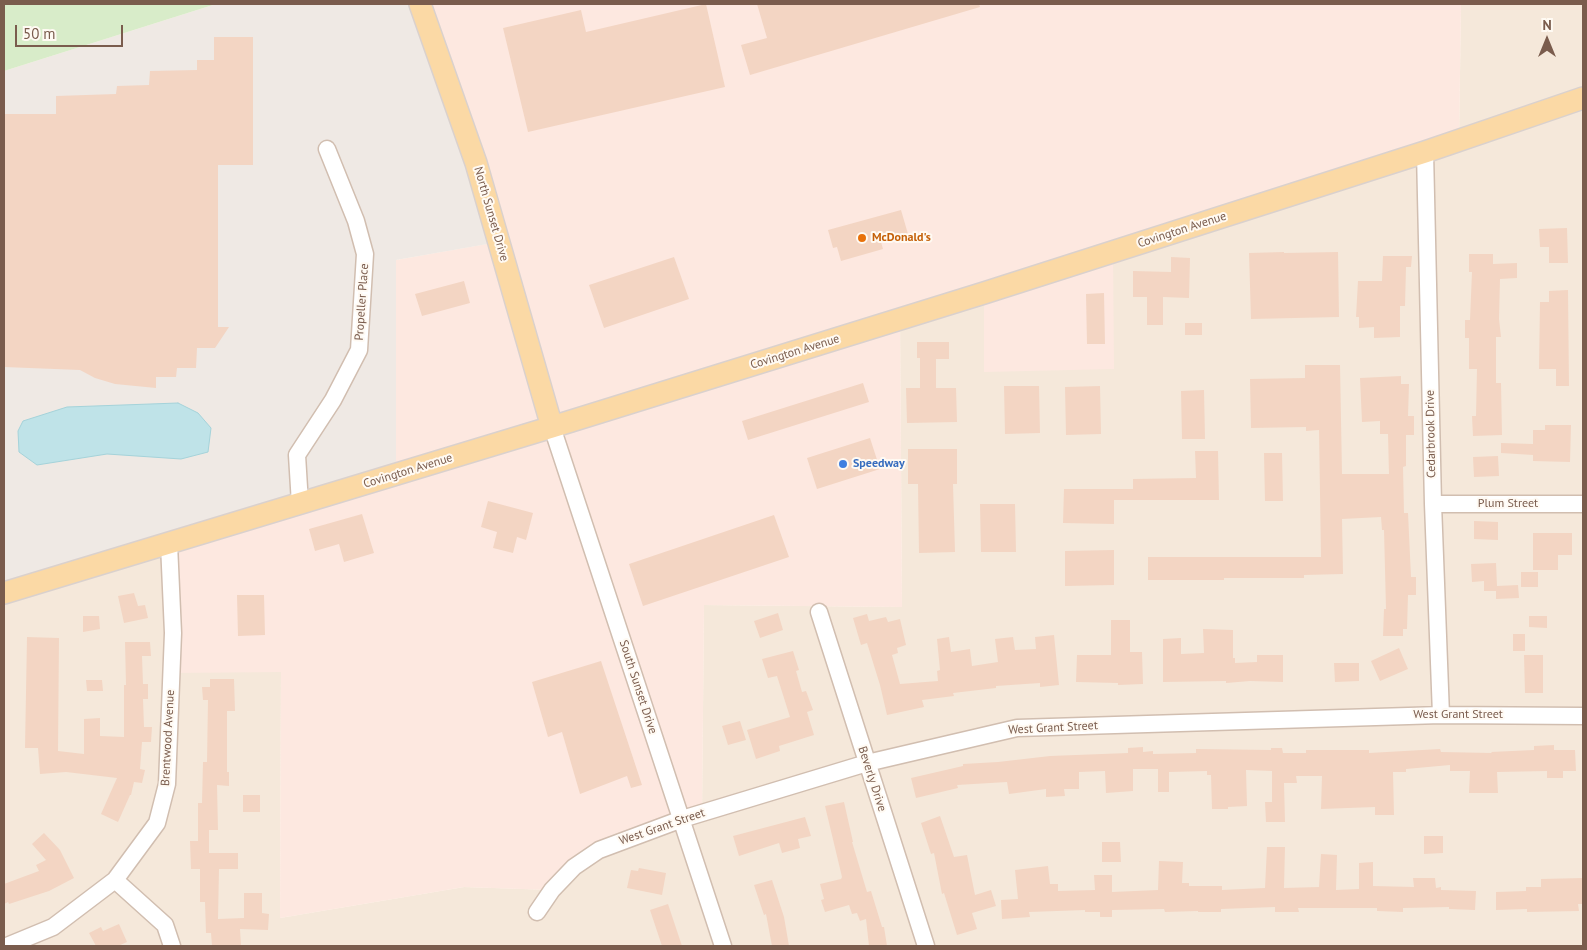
<!DOCTYPE html>
<html>
<head>
<meta charset="utf-8">
<style>
	body { margin:0 }
	#map { position:relative; width:1587px; height:950px; overflow:hidden; background:#fdf6ec; font-family:"PT Sans",sans-serif }
	canvas { display:block }
	.frame { position:absolute; inset:0; border:5px solid #7a5c4d; pointer-events:none }
	.north { position:absolute; left:1522px; top:15px; width:50px; height:50px; -webkit-text-stroke:4px #fffaf3; paint-order:stroke; rotate:0deg; font-size:14px; font-weight:700; line-height:20px; text-align:center; color:#7a5c4d }
	.north::after { content:''; display:block; margin:auto; width:18px; height:22px; background:#7a5c4d; clip-path:polygon(50% 0,100% 100%,50% 72%,0 100%) }
	.scale { position:absolute; left:15px; top:25px; width:108px; height:22px; box-sizing:border-box; border:2px solid #7a5c4d; border-top:0; padding-left:6px; font-size:15px; line-height:18px; white-space:nowrap; color:#7a5c4d; -webkit-text-stroke:4px #fffaf3; paint-order:stroke }
</style>
</head>
<body>
<div id="map">
<canvas width="1587" height="950"></canvas>
<div class="frame"></div>
<div class="north">N</div>
<div class="scale">50 m</div>
</div>
<script>
const c = document.querySelector('canvas').getContext('2d');
c.lineJoin = 'round';
function fill(path, color) { c.fillStyle = color; c.fill(path, 'evenodd'); }
const shape = rows => new Path2D(rows.map(r => 'M' + r).join(''));
function trace(path, color, width, dash) { c.strokeStyle = color; c.lineWidth = width; c.lineCap = dash ? 'butt' : 'round'; c.setLineDash(dash || []); c.stroke(path); }
function write(font, color, halo, rows, align = 'center') {
  c.font = font + ' "PT Sans",sans-serif'; c.lineWidth = 4; c.setLineDash([]); c.textBaseline = 'middle'; c.strokeStyle = halo; c.fillStyle = color; for (const [text, x, y, turn = 0] of rows) {
    c.save(); c.translate(x, y); c.rotate((+turn || 0) * Math.PI / 180); c.textAlign = isNaN(turn) ? turn : align; if (halo) c.strokeText(text, 0, 0); c.fillText(text, 0, 0); c.restore();
  }
}
fill(shape([
	[1461,4,1583,4,1583,946,4,946,4,593,169,544,281,672,280,918,464,887,552,890,574,867,702,813,704,605,902,607,900,320,1459,141]
]), '#f5e8da');
fill(shape([
	[420,4,1461,4,1459,141,1113,252,1114,369,984,372,984,294,900,320,902,607,704,605,702,813,599,850,552,890,464,887,280,918,281,672,171,673,169,544,396,474,396,260,498,242]
]), '#fde8e0');
fill(shape([
	[216,4,420,4,499,242,396,260,396,474,4,593,4,71]
]), '#efe9e4');
fill(shape([
	[4,4,216,4,4,71]
]), '#d8ecc9');
const water = shape([
	[178,403,198,413,211,428,208,452,181,459,107,454,37,465,19,452,18,431,23,421,67,407,178,403]
]);
fill(water, '#bfe3e8');
trace(water, '#a5d3da', 1);
fill(shape([
	[706,4,725,87,528,132,503,28,581,10,586,32],
	[757,4,979,4,980,7,750,75,741,45,767,38],
	[214,37,253,37,253,165,218,165,218,327,229,327,215,348,197,348,196,368,177,368,176,377,156,377,156,388,115,384,95,378,80,370,4,367,4,114,56,114,56,96,116,94,117,86,149,85,150,71,197,70,197,60,214,60],
	[901,210,908,234,881,242,883,249,841,261,837,247,833,248,828,230],
	[1567,228,1568,263,1549,263,1549,247,1540,247,1539,229],
	[1284,252,1284,253,1338,252,1339,317,1251,319,1249,253],
	[1469,254,1493,254,1493,264,1517,263,1517,278,1500,279,1499,319,1501,337,1496,337,1496,383,1501,383,1502,435,1473,436,1472,416,1476,416,1477,369,1469,369,1469,338,1465,338,1465,320,1470,320,1472,272,1469,272],
	[1383,256,1412,256,1411,267,1406,267,1405,306,1400,306,1400,337,1374,338,1374,327,1359,328,1359,317,1356,317,1358,281,1382,281],
	[674,257,689,299,604,328,589,285],
	[1171,257,1190,258,1189,298,1163,297,1163,325,1147,325,1147,297,1133,297,1133,271,1171,272],
	[464,281,470,303,422,316,415,294],
	[1568,290,1569,386,1556,386,1556,369,1539,369,1540,302,1549,302,1549,291],
	[1104,293,1105,344,1087,344,1086,294],
	[1185,323,1202,323,1202,335,1185,335],
	[917,342,949,342,949,359,936,359,936,388,956,388,957,422,907,423,906,388,920,388,920,358,917,358],
	[1305,365,1340,365,1342,474,1389,474,1388,434,1380,434,1380,421,1362,422,1360,378,1401,376,1401,384,1409,384,1408,416,1414,416,1414,435,1406,435,1406,466,1403,467,1404,513,1408,513,1411,577,1416,577,1416,595,1408,595,1407,629,1403,629,1403,636,1383,636,1384,609,1386,609,1384,530,1382,530,1381,517,1342,519,1343,574,1304,575,1304,578,1224,578,1224,580,1148,580,1148,557,1321,557,1319,430,1306,431,1306,427,1251,428,1250,379,1305,378],
	[863,383,869,402,748,440,742,421],
	[1004,386,1039,386,1040,433,1005,434],
	[1100,386,1101,434,1066,435,1065,387],
	[1204,390,1205,439,1182,439,1181,391],
	[1545,425,1571,425,1570,462,1533,461,1533,455,1501,453,1501,443,1533,444,1533,430,1545,430],
	[870,438,880,469,817,489,807,458],
	[908,449,957,449,957,484,953,484,955,552,919,553,918,484,908,484],
	[1195,451,1218,451,1219,500,1114,500,1114,524,1063,523,1064,489,1133,489,1133,479,1196,478],
	[1264,453,1282,453,1283,501,1265,501],
	[1498,456,1499,476,1474,477,1473,457],
	[488,501,533,513,526,540,517,537,513,553,493,548,497,532,481,527],
	[980,504,1015,504,1016,552,981,552],
	[362,514,374,553,344,562,339,544,315,551,309,529],
	[774,515,789,557,643,606,629,564],
	[1474,521,1498,522,1498,540,1474,539],
	[1533,533,1572,533,1572,555,1558,555,1558,570,1533,570],
	[1114,550,1114,585,1065,586,1065,551],
	[1496,563,1497,586,1518,585,1519,598,1496,599,1496,591,1484,591,1484,581,1472,582,1471,564],
	[1521,572,1538,572,1538,587,1521,587],
	[134,593,138,606,145,605,148,618,124,623,118,596],
	[237,595,264,595,265,635,238,636],
	[778,613,783,630,760,638,754,621],
	[867,614,869,621,886,617,888,622,900,619,906,645,897,648,898,653,892,655,900,684,938,681,937,671,940,670,937,639,949,637,951,652,970,649,972,666,998,662,995,639,1013,637,1015,650,1036,649,1035,637,1054,635,1059,685,1040,687,1040,683,996,686,996,688,953,693,954,696,922,700,924,707,887,715,880,685,867,643,861,645,853,618],
	[83,616,99,616,100,629,83,632],
	[1529,616,1547,616,1547,628,1529,627],
	[1111,620,1130,620,1130,652,1142,652,1143,684,1118,685,1118,683,1076,682,1077,655,1111,655],
	[1203,629,1233,630,1233,658,1235,658,1235,663,1257,662,1257,655,1283,655,1283,682,1250,681,1226,683,1226,681,1163,682,1163,639,1181,638,1181,654,1204,653],
	[1513,634,1525,634,1525,651,1513,651],
	[27,637,59,638,58,751,84,754,84,719,100,718,100,736,124,737,124,685,126,685,125,642,150,642,151,656,142,656,143,684,148,684,148,699,143,699,144,727,152,727,151,742,142,742,140,769,145,770,142,783,134,782,131,795,130,795,118,822,101,814,117,778,66,772,40,774,38,748,25,748],
	[1399,648,1408,669,1380,681,1371,661],
	[793,651,799,670,796,671,802,692,806,691,813,710,807,712,814,735,779,746,780,751,756,759,747,730,790,717,777,676,768,678,762,659],
	[1524,655,1543,655,1543,693,1525,693],
	[601,661,642,785,631,788,627,776,580,794,562,732,548,737,532,682],
	[1334,663,1359,663,1359,681,1335,682],
	[210,679,234,679,235,711,227,711,227,772,229,772,229,786,217,785,218,830,209,830,209,853,238,853,238,869,219,869,218,919,244,918,244,893,262,893,262,913,269,914,268,930,240,929,241,946,212,946,211,933,206,933,205,902,200,902,200,869,191,869,190,841,198,841,198,803,202,803,203,762,207,762,208,700,203,700,202,687,210,687],
	[86,680,102,680,103,691,87,691],
	[740,721,746,740,728,745,722,726],
	[1554,745,1554,750,1575,750,1576,771,1563,771,1563,778,1547,778,1547,771,1497,772,1498,793,1469,793,1470,771,1450,771,1450,765,1406,769,1406,772,1393,772,1394,815,1375,815,1375,807,1321,809,1322,776,1296,776,1297,783,1284,783,1285,822,1266,822,1265,802,1272,802,1272,771,1246,770,1247,806,1228,807,1228,809,1212,809,1211,775,1207,775,1207,771,1169,772,1169,792,1158,792,1158,769,1133,769,1133,791,1106,793,1105,771,1079,772,1079,789,1064,789,1065,796,1046,797,1046,789,1009,794,1007,782,957,785,958,788,916,798,911,778,963,766,963,764,998,762,1050,756,1128,753,1128,748,1143,747,1143,752,1153,751,1153,754,1196,753,1196,749,1271,750,1271,748,1282,748,1283,753,1306,753,1306,750,1369,750,1369,753,1440,749,1441,752,1492,753,1491,752,1534,750,1534,746],
	[243,795,260,795,260,812,243,812],
	[844,802,853,842,852,842,867,892,871,891,882,927,884,927,887,946,869,946,866,919,860,921,857,913,852,914,849,905,825,912,821,900,824,899,820,884,841,879,842,877,825,806],
	[940,816,954,857,967,855,975,895,991,890,996,906,972,913,977,929,957,935,944,893,942,894,934,853,931,854,921,823],
	[805,817,811,836,798,839,800,848,782,853,779,843,739,856,733,836],
	[44,833,60,850,74,878,49,891,9,904,8,902,4,904,4,884,39,871,36,865,46,860,32,844],
	[1424,836,1443,836,1443,853,1424,854],
	[1102,842,1120,842,1121,862,1102,862],
	[1267,847,1285,847,1284,888,1319,887,1321,854,1337,855,1336,890,1359,889,1359,863,1373,862,1373,886,1414,887,1413,878,1435,878,1436,888,1441,887,1441,890,1476,891,1475,910,1449,909,1449,907,1403,908,1403,912,1377,911,1377,908,1298,908,1299,912,1275,912,1275,907,1221,909,1221,912,1198,912,1198,911,1165,912,1164,909,1112,910,1112,917,1100,917,1100,912,1085,912,1085,910,1029,912,1030,917,1002,919,1001,900,1018,899,1015,870,1048,866,1050,884,1058,884,1058,891,1095,890,1094,875,1112,875,1112,892,1158,890,1159,861,1183,862,1182,883,1189,883,1189,886,1222,886,1222,890,1265,888],
	[639,868,666,873,662,895,627,888,631,870,638,871],
	[1583,878,1583,904,1578,904,1579,911,1527,912,1527,909,1496,910,1496,892,1526,891,1526,887,1541,887,1541,879],
	[772,880,784,917,789,946,772,946,766,914,764,915,754,885],
	[668,904,682,946,662,946,650,910],
	[119,924,127,942,118,946,96,946,89,933,101,927,103,931]
]), '#f3d5c3');
const minor = shape([
	[1425,152,1433,504,1441,715],
	[552,427,723,946],
	[300,504,297,455,333,400,359,350,365,254,356,221,327,149],
	[1433,504,1583,504],
	[819,612,926,946],
	[115,880,165,925,172,946],
	[537,912,552,890,574,867,599,850,682,819,867,763,1017,728,1441,715,1583,716],
	[7,946,53,927,115,880,157,823,167,784,173,633,169,544]
]);
const major = shape([
	[420,4,476,163,552,427],
	[4,593,552,427,984,293,1425,152,1583,98]
]);
trace(minor, '#d1beb0', 19);
trace(major, '#dad1cd', 24);
trace(minor, '#fff', 16);
trace(major, '#fbd9a5', 21);
for (const [x, y, r, color] of [
	[862,238,5,"#e8710a"],
	[843,464,5,"#3f7fe0"]
]) { const dot = new Path2D(); dot.arc(x, y, r, 0, 2 * Math.PI); c.fillStyle = color; c.fill(dot); trace(dot, '#fffaf3', 2); }
write('12px', '#7a5c4d', '#fffaf3', [
	["North Sunset Drive",491,214,74],
	["Covington Avenue",1182,230,-18],
	["Propeller Place",362,302,-86],
	["Covington Avenue",795,352,-17],
	["Cedarbrook Drive",1431,434,-91],
	["Covington Avenue",408,471,-17],
	["Plum Street",1508,504],
	["South Sunset Drive",638,687,72],
	["West Grant Street",1458,715],
	["West Grant Street",1053,728,-3],
	["Brentwood Avenue",168,738,-87],
	["Beverly Drive",872,779,72],
	["West Grant Street",662,827,-19]
]);
write('bold 12px', '#c56008', '#fffaf3', [
	["McDonald's",872,238]
], 'left');
write('bold 12px', '#366cbe', '#fffaf3', [
	["Speedway",853,464]
], 'left');
</script>
</body>
</html>
